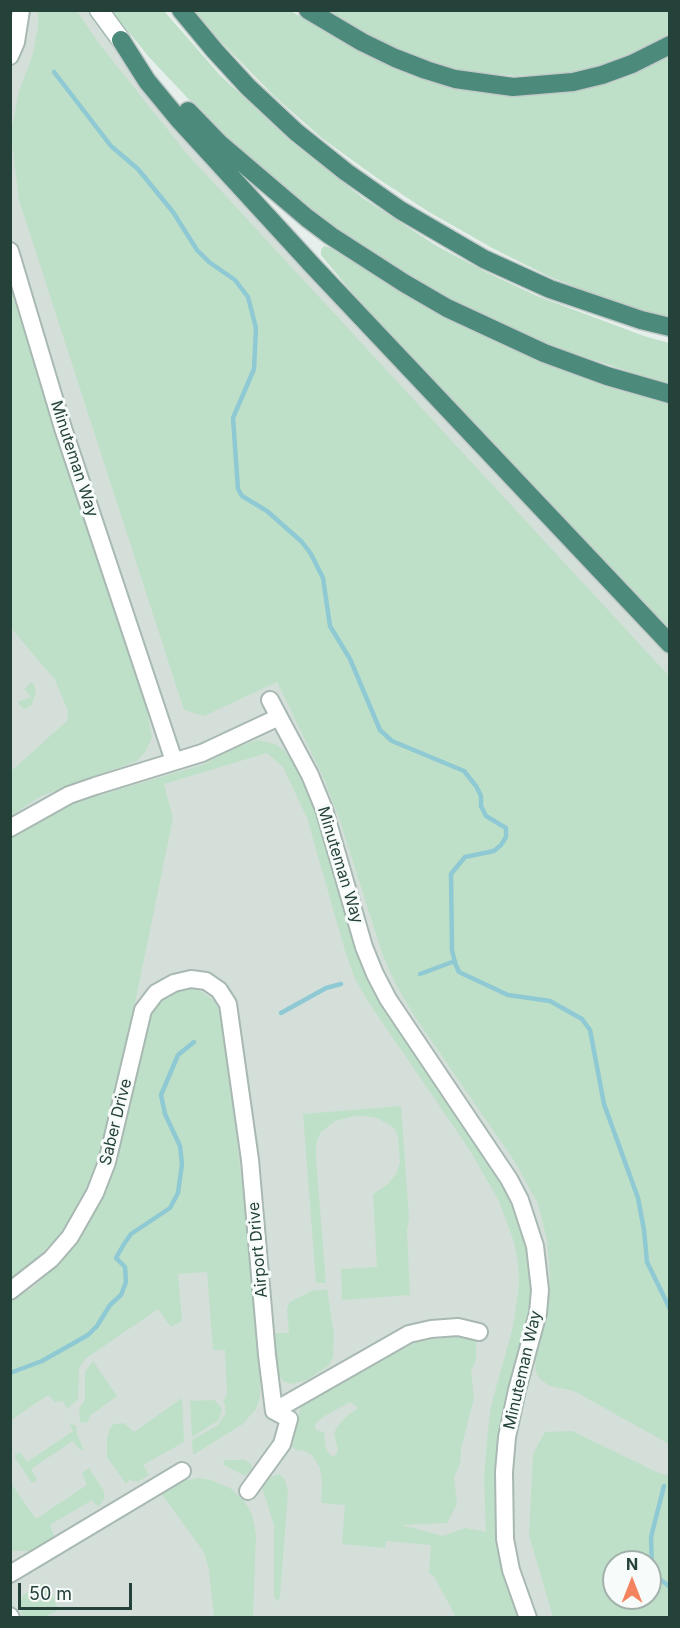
<!DOCTYPE html>
<html>
<head>
<meta charset="utf-8">
<style>
	body { margin:0 }
	#map { position:relative; width:680px; height:1628px; overflow:hidden; background:#e6efeb; font-family:Inter,sans-serif }
	canvas { display:block }
	.frame { position:absolute; inset:0; border:12px solid #24423a; pointer-events:none }
	.north { position:absolute; left:602px; top:1550px; width:60px; height:60px; box-sizing:border-box; background:#f7fbf9; border:2px solid #a3b1ad; border-radius:50%; rotate:0deg; font-size:16px; font-weight:700; line-height:24px; text-align:center; color:#24423a }
	.north::after { content:''; display:block; margin:auto; width:21px; height:27px; background:#f4845f; clip-path:polygon(50% 0,100% 100%,50% 72%,0 100%) }
	.scale { position:absolute; left:18px; top:1583px; width:114px; height:27px; box-sizing:border-box; border:3px solid #24423a; border-top:0; padding-left:8px; font-size:18px; line-height:21px; white-space:nowrap; color:#24423a; -webkit-text-stroke:4px #f7fbf9; paint-order:stroke }
</style>
</head>
<body>
<div id="map">
<canvas width="680" height="1628"></canvas>
<div class="frame"></div>
<div class="north">N</div>
<div class="scale">50 m</div>
</div>
<script>
const c = document.querySelector('canvas').getContext('2d');
c.lineJoin = 'round';
function fill(path, color) { c.fillStyle = color; c.fill(path, 'evenodd'); }
const shape = rows => new Path2D(rows.map(r => 'M' + r).join(''));
function trace(path, color, width, dash) { c.strokeStyle = color; c.lineWidth = width; c.lineCap = dash ? 'butt' : 'round'; c.setLineDash(dash || []); c.stroke(path); }
function write(font, color, halo, rows, align = 'center') {
  c.font = font + ' Inter,sans-serif'; c.lineWidth = 6; c.setLineDash([]); c.textBaseline = 'middle'; c.strokeStyle = halo; c.fillStyle = color; for (const [text, x, y, turn = 0] of rows) {
    c.save(); c.translate(x, y); c.rotate((+turn || 0) * Math.PI / 180); c.textAlign = isNaN(turn) ? turn : align; if (halo) c.strokeText(text, 0, 0); c.fillText(text, 0, 0); c.restore();
  }
}
fill(shape([
	[11,11,99,11,147,81,669,644,669,1617,11,1618],
	[614,1562,650,1562,650,1598,614,1598]
]), '#d4dfda');
fill(shape([
	[38,11,77,11,97,41,187,154,669,676,669,1444,574,1391,550,1386,541,1380,536,1373,535,1363,547,1313,550,1276,547,1240,538,1204,515,1162,415,1017,395,983,383,956,340,821,325,781,277,682,204,716,184,710,19,200,11,134,19,91,32,57,38,27],
	[112,11,164,11,220,75,289,140,363,198,437,246,486,272,537,296,644,336,669,343,669,385,543,343,445,296,400,271,358,244,313,213,227,140,148,56],
	[194,11,291,11,333,36,378,60,425,79,465,90,490,93,520,94,635,72,669,54,669,318,615,302,550,277,494,249,429,212,377,178,323,139,275,97,223,44],
	[325,11,669,11,669,34,617,60,592,68,565,73,515,76,463,71,436,64,405,53,373,38],
	[324,246,334,249,400,290,605,383,669,403,669,633,353,294,321,255,321,250],
	[10,283,144,696,152,737,146,751,137,761,41,796,11,816,11,771,67,721,68,711,55,680,11,628],
	[32,682,36,690,35,696,31,706,24,709,17,702,31,697,24,689],
	[258,740,275,744,284,750,293,763,317,815,353,944,369,984,497,1175,519,1222,528,1252,531,1280,530,1308,504,1404,495,1478,496,1534,501,1563,519,1617,456,1617,433,1575,429,1573,431,1545,386,1541,385,1548,342,1544,345,1505,321,1503,322,1481,320,1468,312,1455,305,1451,296,1450,292,1446,300,1409,302,1405,348,1379,416,1342,450,1337,468,1337,476,1341,476,1360,471,1371,474,1398,461,1449,460,1464,454,1477,457,1504,447,1523,401,1525,443,1536,465,1528,486,1532,484,1479,487,1439,491,1406,513,1327,519,1285,518,1263,514,1242,499,1201,469,1149,369,1003,355,979,345,951,307,818,283,767,267,753,164,784,173,818,125,1052,101,1150,83,1196,60,1235,21,1274,11,1280,11,837,32,823,80,801,202,765,240,746],
	[350,1402,358,1408,347,1416,337,1427,334,1433,338,1451,334,1457,330,1455,326,1449,324,1432,316,1430,315,1427,316,1423,323,1417],
	[194,989,202,992,214,1001,218,1008,223,1028,250,1248,260,1378,260,1397,256,1409,243,1424,193,1455,192,1440,218,1425,226,1413,225,1405,223,1402,227,1393,225,1350,213,1350,207,1272,178,1274,182,1321,171,1327,158,1309,85,1359,79,1368,78,1399,67,1409,63,1401,55,1402,48,1395,11,1420,11,1301,31,1289,52,1270,86,1225,100,1200,149,1015,161,998,179,990],
	[401,1106,409,1218,407,1231,410,1295,342,1300,341,1269,377,1267,373,1194,388,1184,396,1174,400,1163,398,1137,394,1128,377,1118,365,1116,355,1116,335,1121,320,1133,316,1144,316,1159,326,1283,316,1283,303,1114],
	[327,1289,334,1334,333,1357,329,1365,307,1380,293,1384,284,1382,279,1376,275,1368,272,1333,289,1333,287,1309,290,1302,311,1291],
	[93,1361,117,1396,91,1415,87,1423,80,1422,79,1409,85,1400,85,1372],
	[182,1398,184,1442,143,1465,149,1475,138,1482,129,1480,126,1484,107,1457,107,1438,110,1428,114,1424,124,1423,134,1432],
	[214,1400,222,1408,219,1420,192,1437,190,1401],
	[69,1423,76,1426,77,1434,84,1451,79,1449,73,1441,31,1469,37,1480,32,1483,15,1458,15,1454,21,1453,27,1462,73,1431],
	[572,1431,659,1473,669,1476,669,1617,553,1617,529,1535,533,1454,545,1432],
	[614,1562,650,1562,650,1598,614,1598],
	[225,1460,245,1460,251,1464,252,1468,245,1476,224,1465,223,1463],
	[89,1468,104,1491,104,1499,100,1505,98,1507,92,1500,50,1525,55,1538,42,1546,29,1551,11,1551,10,1482,36,1519,87,1485,82,1473],
	[279,1474,285,1480,288,1492,280,1597,277,1602,274,1595,274,1525,262,1487,266,1479],
	[199,1478,211,1480,230,1488,244,1501,252,1514,256,1534,253,1617,214,1617,209,1570,204,1552,160,1492,177,1482],
	[44,1583,48,1587,59,1610,44,1617,23,1617,19,1605,23,1595]
]), '#bfe0c8');
trace(shape([
	[54,72,111,146,138,169,173,212,197,250,209,262,235,280,248,297,256,328,254,369,233,418,238,489,242,496,267,511,302,542,311,554,323,578,330,626,350,659,380,730,392,741,464,771,476,786,481,796,481,806,486,816,506,828,506,837,501,845,494,851,465,857,451,874,452,950,455,963,459,972,508,995,550,1001,582,1019,590,1030,604,1104,638,1198,644,1230,647,1262,670,1309],
	[420,974,455,961],
	[281,1013,326,988,341,984],
	[10,1373,42,1361,88,1335,97,1326,110,1305,121,1295,126,1282,125,1267,116,1258,124,1244,131,1234,170,1208,178,1193,182,1164,180,1146,165,1114,161,1095,178,1055,194,1042],
	[664,1486,651,1537,652,1568,657,1577,670,1587]
]), '#8ec9d4', 4.5);
const minor = shape([
	[10,56,16,42,21,10],
	[10,251,63,428,174,761],
	[270,700,279,717],
	[10,828,69,795,95,786,202,753,279,717,310,775,324,809,364,947,375,974,388,999,509,1179,520,1200,535,1246,540,1290,538,1313,517,1390,507,1437,504,1472,505,1539,511,1570,528,1618],
	[10,1291,51,1259,70,1237,95,1193,107,1162,143,1010,156,993,174,983,191,979,206,981,219,990,228,1004,250,1160,267,1355,274,1411,289,1419,282,1444,248,1491],
	[274,1411,409,1334,431,1329,458,1327,479,1332],
	[10,1574,182,1471],
	[10,1616,11,1618]
]);
const secondary = shape([
	[99,10,121,40]
]);
const trunk = shape([
	[181,10,215,51,248,87,296,132,346,172,400,210,484,259,550,289,641,320,670,327],
	[308,10,362,42,395,58,426,70,455,79,513,87,573,82,602,75,632,64,670,45],
	[121,40,147,81,180,121,312,265,670,644],
	[188,111,219,143,307,218,331,236,404,283,447,308,544,353,607,376,670,394]
]);
trace(minor, '#a8b8b2', 20);
trace(secondary, '#a4bbb3', 21);
trace(trunk, '#c2cac8', 21);
trace(minor, '#fff', 16);
trace(secondary, '#fff', 18);
trace(trunk, '#4c8a7c', 18);
write('16px', '#24423a', '#f7fbf9', [
	["Minuteman Way",74,459,72],
	["Minuteman Way",340,865,73],
	["Saber Drive",116,1122,-76],
	["Airport Drive",258,1250,-95],
	["Minuteman Way",523,1370,-77]
]);
</script>
</body>
</html>
